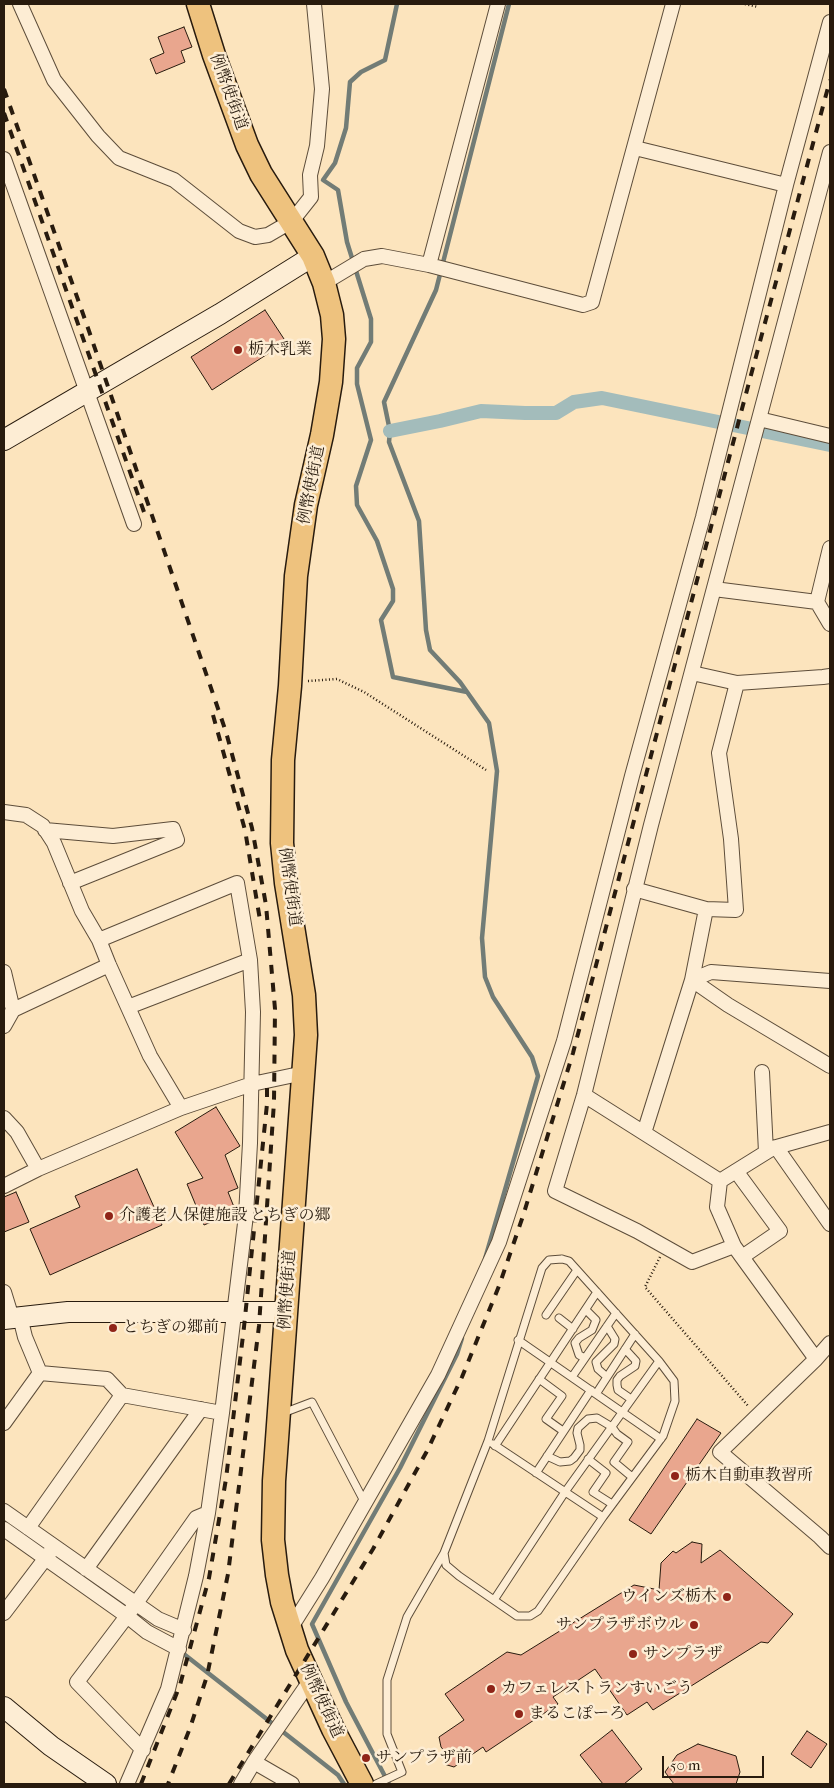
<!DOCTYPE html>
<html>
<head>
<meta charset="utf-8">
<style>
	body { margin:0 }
	#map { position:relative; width:834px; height:1788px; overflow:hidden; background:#fce4bd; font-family:"IM FELL French Canon",serif }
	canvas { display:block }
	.frame { position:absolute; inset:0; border:5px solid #281b0e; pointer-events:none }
	.scale { position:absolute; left:662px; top:1756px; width:102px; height:22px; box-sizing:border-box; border:2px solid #281b0e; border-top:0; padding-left:6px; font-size:15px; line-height:18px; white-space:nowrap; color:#281b0e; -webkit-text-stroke:4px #fdedd4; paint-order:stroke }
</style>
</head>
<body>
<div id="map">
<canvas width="834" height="1788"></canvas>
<div class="frame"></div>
<div class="scale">50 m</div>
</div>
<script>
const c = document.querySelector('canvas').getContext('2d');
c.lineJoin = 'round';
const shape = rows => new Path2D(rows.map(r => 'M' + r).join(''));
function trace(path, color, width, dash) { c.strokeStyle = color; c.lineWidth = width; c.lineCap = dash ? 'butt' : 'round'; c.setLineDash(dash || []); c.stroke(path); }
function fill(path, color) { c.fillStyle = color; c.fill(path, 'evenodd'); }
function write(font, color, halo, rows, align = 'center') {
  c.font = font + ' "IM FELL French Canon","Noto Serif JP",serif'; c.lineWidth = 5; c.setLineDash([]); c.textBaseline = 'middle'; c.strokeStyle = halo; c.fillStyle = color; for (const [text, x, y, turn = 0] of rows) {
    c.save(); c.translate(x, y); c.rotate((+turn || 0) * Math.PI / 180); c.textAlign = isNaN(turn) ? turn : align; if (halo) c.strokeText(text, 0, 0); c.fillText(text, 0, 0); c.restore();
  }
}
trace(shape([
	[397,4,385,60,361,72,350,82,346,128,335,163,323,180,338,190,347,242,371,319,371,342,357,368,357,384,371,440,356,486,357,505,377,541,393,589,393,601,381,620,393,677,467,692],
	[485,1259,538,1076,532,1057,493,997,485,977,482,938,497,771,489,723,460,682,430,650,426,630,419,521,389,442,390,431,384,402,436,290,509,4],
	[180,1651,338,1775,344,1784],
	[389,1784,346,1702,312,1624,400,1468,457,1354,462,1338]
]), '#727c76', 4.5);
trace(shape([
	[390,431,440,421,481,411,525,413,556,413,574,402,602,398,830,445]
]), '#a3bcbb', 14);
const building = shape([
	[184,27,192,47,181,51,185,62,156,74,150,59,164,53,158,37,184,27],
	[265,310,286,342,212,390,191,357,265,310],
	[216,1107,240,1146,225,1155,238,1188,228,1192,236,1212,204,1225,187,1184,203,1178,175,1132,216,1107],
	[137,1169,162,1225,50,1275,30,1229,80,1207,75,1196,137,1169],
	[16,1192,29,1222,4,1232,4,1197,16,1192],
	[697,1419,721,1433,651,1534,629,1520,697,1419],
	[692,1542,702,1544,701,1563,720,1550,793,1614,768,1643,761,1642,653,1710,647,1702,627,1715,595,1669,553,1697,558,1704,486,1752,483,1747,454,1767,444,1764,446,1753,441,1747,439,1737,464,1720,445,1694,507,1652,521,1655,634,1585,659,1590,661,1563,673,1551,676,1553,692,1542],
	[612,1730,642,1769,624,1784,603,1784,580,1755,612,1730],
	[807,1731,827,1744,811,1768,791,1754,807,1731],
	[698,1744,736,1756,740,1772,736,1784,674,1784,665,1772,677,1755,698,1744]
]);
fill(building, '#e9a68e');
trace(building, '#281b0e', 1);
const lane = shape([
	[562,1259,569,1261,659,1361,674,1381,675,1401,663,1436,603,1517,538,1611,530,1616,517,1616,459,1576,446,1565,444,1553,488,1441,542,1268,549,1260,562,1259],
	[546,1315,577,1270],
	[559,1318,573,1329],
	[607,1326,615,1339,614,1344,596,1362,598,1369,607,1377],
	[518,1340,661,1439],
	[625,1349,636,1361,635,1366,620,1376,617,1380,617,1385,618,1390,631,1399],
	[585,1358,579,1355,575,1343,579,1338,592,1330,596,1320,586,1310],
	[572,1377,616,1313],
	[539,1379,562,1396,546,1419,563,1431],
	[596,1394,635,1334],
	[283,1413,312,1402,365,1503],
	[493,1444,603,1517],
	[495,1446,597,1292],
	[547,1456,560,1462,570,1461,574,1458,580,1450,580,1445,577,1433,578,1428,588,1419,597,1418,612,1427,617,1434,628,1442,614,1462,632,1477],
	[588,1459,606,1473,593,1492,612,1504],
	[536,1473,591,1390],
	[494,1600,565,1492,659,1361],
	[376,1784,402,1772,387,1734,387,1680,407,1617,444,1553]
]);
const street = shape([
	[20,4,54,80,98,136,119,158,174,180,239,231,255,237,268,235,292,221,311,197,310,175,317,146,322,89,314,4],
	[4,159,134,524],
	[786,185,830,22],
	[429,265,498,4],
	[324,283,364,259,382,256,429,265,583,305,592,302,673,4],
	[759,419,830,436],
	[714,589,817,602,830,624],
	[817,602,830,548],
	[692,673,737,683,823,677,830,676],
	[4,812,26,815,43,826,54,843,82,911,99,940,109,965,150,1056,181,1108],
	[45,830,113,836,173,829,177,840,70,883],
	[634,889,706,909,736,910,731,839,719,753,737,683],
	[99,940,237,883,250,960,253,1012,250,1143,246,1215,222,1413,208,1513,196,1576,168,1689,127,1784],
	[4,972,13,1010,4,1026],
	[692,980,728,1005,830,1066],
	[692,980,711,972,830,981],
	[128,1007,250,960],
	[13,1010,109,965],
	[762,1072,766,1152],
	[584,1095,720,1181],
	[4,1118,17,1132,38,1169],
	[830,1132,773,1148,720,1181,717,1207,734,1246,816,1359,720,1452,820,1537,830,1547],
	[644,1133,692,980,706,909],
	[776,1147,830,1224],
	[736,1171,780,1231,742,1257],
	[4,1186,38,1169,181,1108,252,1084,304,1073],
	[734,1246,692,1262,637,1231,555,1191,584,1095,651,825,830,152],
	[4,1292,12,1318],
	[20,1317,25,1337,40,1373],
	[816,1359,830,1343],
	[40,1373,107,1379,122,1395,222,1413],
	[4,1423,40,1373],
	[4,1511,158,1619,184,1630],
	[28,1528,122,1395],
	[4,1529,127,1616,147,1632,179,1649],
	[86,1569,201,1409],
	[4,1613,51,1551],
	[290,1629,322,1578,438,1375,499,1242,564,1041,632,776,703,517,786,185,635,148],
	[143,1750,77,1682,127,1616,196,1518,208,1513],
	[254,1762,292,1784],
	[241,1784,254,1762,310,1681]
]);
const secondary = shape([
	[4,440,220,314,313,256],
	[4,1319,68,1312,286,1312],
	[4,1707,51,1746,106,1784]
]);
const primary = shape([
	[198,4,214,55,247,145,261,174,313,256,324,283,332,315,334,339,331,382,322,435,306,505,296,576,290,686,283,760,282,843,286,883,304,995,306,1035,274,1481,273,1540,277,1575,282,1602,297,1650,333,1729,362,1784]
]);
trace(lane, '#5d4d3a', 9);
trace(street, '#5d4d3a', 16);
trace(secondary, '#281b0e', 22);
trace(primary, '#281b0e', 25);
trace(shape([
	[745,4,758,7],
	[308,681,337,679,364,692,486,770],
	[660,1257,645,1287,749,1407]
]), '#281b0e', 2.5, [1, 2.5]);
trace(lane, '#fdedd4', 7);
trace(street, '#fdedd4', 14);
trace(secondary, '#fdedd4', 20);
trace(primary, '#eec27e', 22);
trace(shape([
	[4,89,89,331,226,732,252,828,266,905,275,1009,274,1102,259,1326,228,1574,207,1676,190,1728,168,1784],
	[4,113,144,512],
	[213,715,245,830,260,920],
	[141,1784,180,1685,209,1578,226,1479,244,1327,267,1104,267,1082],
	[229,1784,373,1549,427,1451,462,1377,499,1286,523,1216,573,1053,743,405,830,80]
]), '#281b0e', 4, [9, 9]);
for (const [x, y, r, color] of [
	[238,350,5,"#8f2418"],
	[109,1216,5,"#8f2418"],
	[113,1328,5,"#8f2418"],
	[675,1476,5,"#8f2418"],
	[727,1597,5,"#8f2418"],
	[694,1625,5,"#8f2418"],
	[633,1654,5,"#8f2418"],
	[491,1689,5,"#8f2418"],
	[519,1714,5,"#8f2418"],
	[366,1758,5,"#8f2418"]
]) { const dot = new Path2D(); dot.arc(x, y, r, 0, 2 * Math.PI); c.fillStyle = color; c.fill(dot); trace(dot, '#fdedd4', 2); }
write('16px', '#281b0e', '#fdedd4', [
	["例幣使街道",228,92,70],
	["例幣使街道",312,485,-79],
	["例幣使街道",289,887,82],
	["例幣使街道",288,1290,-86],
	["例幣使街道",321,1701,65]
]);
write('16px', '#281b0e', '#fdedd4', [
	["栃木乳業",248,350],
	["介護老人保健施設 とちぎの郷",119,1216],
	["とちぎの郷前",123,1328],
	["栃木自動車教習所",685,1476],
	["ウインズ栃木",717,1597,"right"],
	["サンプラザボウル",684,1625,"right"],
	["サンプラザ",643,1654],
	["カフェレストランすいごう",501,1689],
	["まるこぽーろ",529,1714],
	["サンプラザ前",376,1758]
], 'left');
</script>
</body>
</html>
